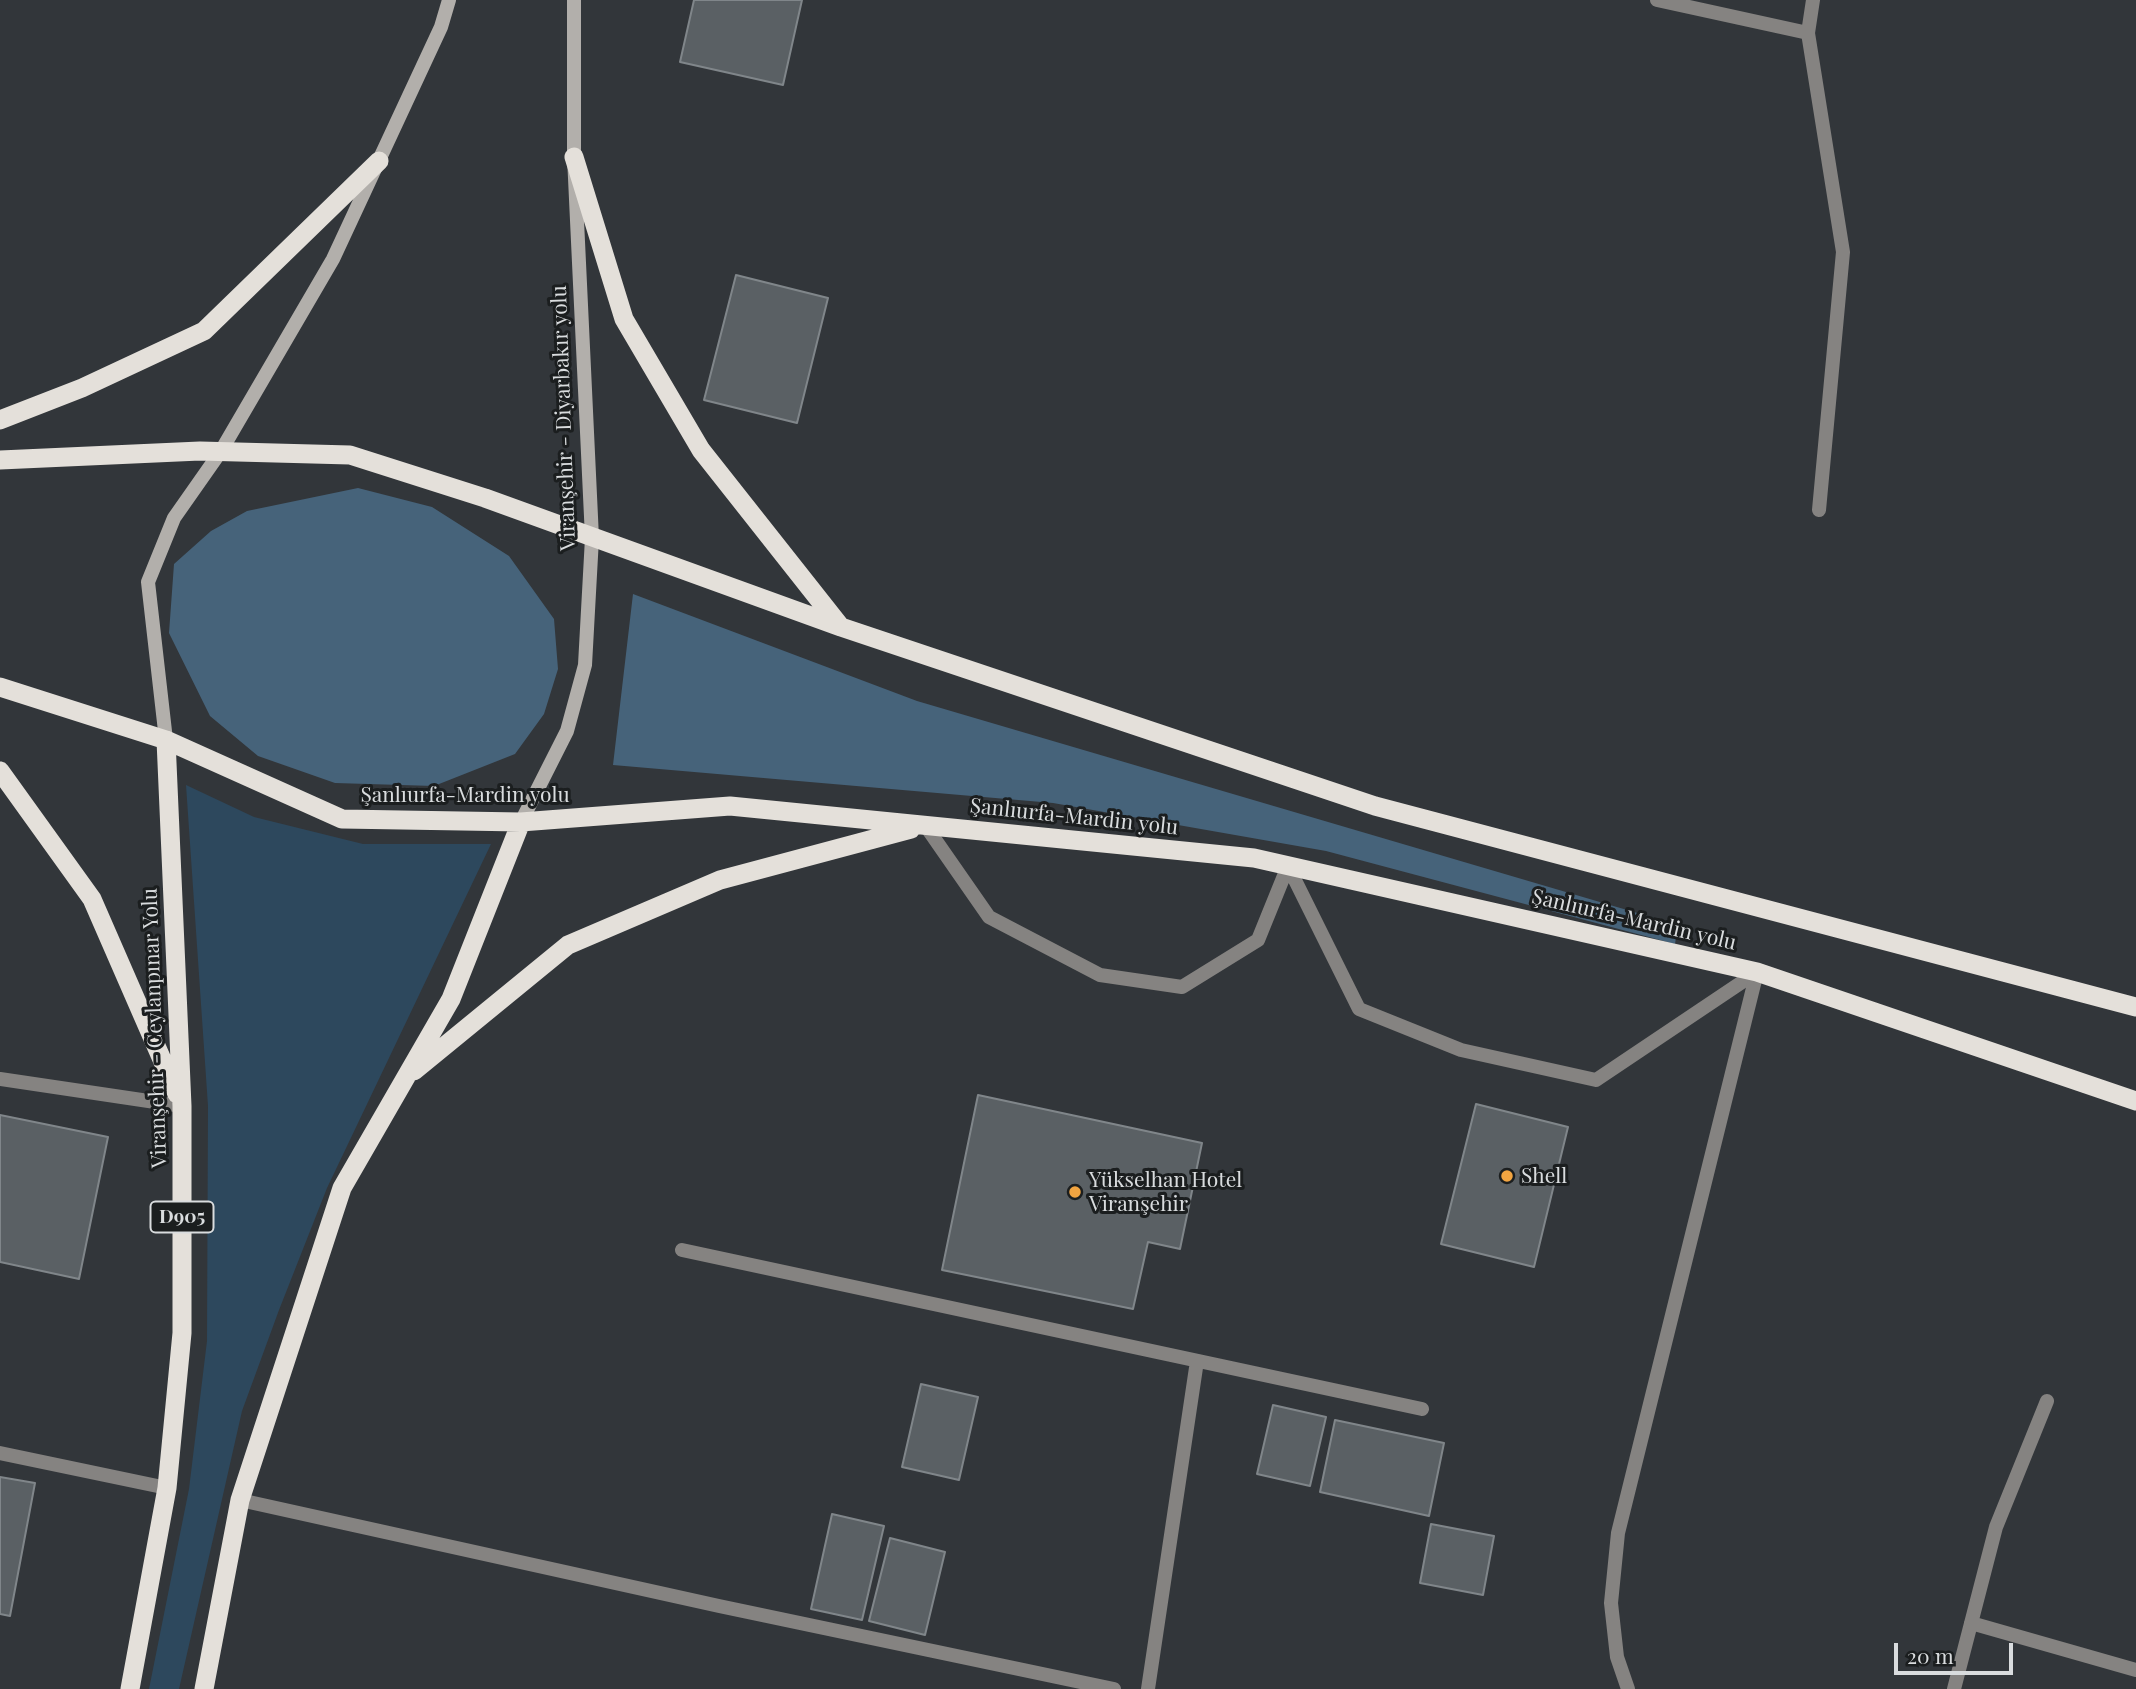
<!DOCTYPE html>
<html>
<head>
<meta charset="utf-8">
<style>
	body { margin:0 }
	#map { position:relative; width:2136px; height:1689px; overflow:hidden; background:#32363a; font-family:"Playfair Display",serif }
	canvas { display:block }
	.scale { position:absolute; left:1894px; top:1643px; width:119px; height:32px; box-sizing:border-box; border:4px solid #d9dcde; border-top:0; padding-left:9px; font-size:21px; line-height:24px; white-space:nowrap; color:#d9dcde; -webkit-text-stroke:5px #1b1e1f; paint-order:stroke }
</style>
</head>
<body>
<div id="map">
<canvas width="2136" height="1689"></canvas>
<div class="scale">20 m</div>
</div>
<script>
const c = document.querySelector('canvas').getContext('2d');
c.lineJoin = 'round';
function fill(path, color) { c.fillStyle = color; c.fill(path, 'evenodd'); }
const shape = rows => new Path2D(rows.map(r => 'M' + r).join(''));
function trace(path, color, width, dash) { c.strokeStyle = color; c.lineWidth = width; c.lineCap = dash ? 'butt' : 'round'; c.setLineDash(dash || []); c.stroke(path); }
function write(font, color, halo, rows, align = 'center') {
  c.font = font + ' "Playfair Display",serif'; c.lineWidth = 6; c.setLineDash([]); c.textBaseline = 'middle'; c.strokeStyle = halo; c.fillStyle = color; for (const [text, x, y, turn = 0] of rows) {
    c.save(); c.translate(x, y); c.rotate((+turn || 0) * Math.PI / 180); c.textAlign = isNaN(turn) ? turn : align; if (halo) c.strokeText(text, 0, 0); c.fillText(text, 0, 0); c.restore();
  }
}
fill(shape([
	[186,785,254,817,363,844,491,844,327,1188,279,1310,242,1411,179,1689,149,1689,189,1489,207,1341,208,1106]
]), '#2d485d');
fill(shape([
	[358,488,432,507,509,556,554,619,558,669,544,714,515,754,434,786,335,783,258,756,210,716,169,633,174,564,211,531,247,511],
	[633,594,917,701,1678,925,1675,944,1326,851,1053,803,613,765]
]), '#46637a');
const building = shape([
	[694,0,802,0,783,85,680,62,694,0],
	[736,275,828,298,797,423,704,400,736,275],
	[978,1095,1202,1143,1180,1249,1148,1242,1133,1309,942,1270,978,1095],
	[1476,1104,1568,1127,1534,1267,1441,1244,1476,1104],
	[0,1115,108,1137,79,1279,0,1262,0,1115],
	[921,1384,978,1397,959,1480,902,1467,921,1384],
	[1273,1405,1326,1417,1310,1486,1257,1474,1273,1405],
	[1335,1420,1444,1443,1429,1516,1320,1492,1335,1420],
	[0,1477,35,1483,10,1616,0,1614,0,1477],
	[832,1514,884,1526,862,1620,811,1609,832,1514],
	[1431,1524,1494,1536,1483,1595,1420,1583,1431,1524],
	[890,1538,945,1552,925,1635,869,1621,890,1538]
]);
fill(building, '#5a6064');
trace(building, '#80868a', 2);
trace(shape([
	[925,825,989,917,1100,975,1182,987,1258,940,1288,866],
	[1288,866,1359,1009,1461,1050,1596,1080,1757,972]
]), '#858381', 14);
trace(shape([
	[1657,0,1808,33],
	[1813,0,1808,33,1843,252,1819,510],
	[0,1079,182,1106],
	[682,1250,1422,1409],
	[0,1453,167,1488],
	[240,1500,719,1606,1114,1689],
	[1971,1623,2136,1670],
	[1148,1689,1197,1361],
	[1628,1689,1617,1657,1611,1603,1618,1533,1757,972],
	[1954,1689,1996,1527,2047,1401]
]), '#858381', 14);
trace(shape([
	[166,740,148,582,174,518,221,451,333,259,441,27,449,0],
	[521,822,567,731,585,665,592,538,574,157,574,0]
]), '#b2afab', 14);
trace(shape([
	[574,157,624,319,701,450,840,626],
	[0,420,82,388,204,331,379,161],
	[0,460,200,451,350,455,485,498,841,627,1375,806,2136,1007],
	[0,687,166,740,342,819,521,822,730,806,1254,858,1757,972,2136,1101],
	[0,771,92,899,177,1094],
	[414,1071,568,945,720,880,911,829],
	[130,1689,167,1488,182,1333,182,1106,166,740],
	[204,1689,240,1500,342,1188,451,999,521,822]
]), '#e4e0da', 19);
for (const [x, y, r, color] of [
	[1507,1176,7,"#f2a541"],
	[1075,1192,7,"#f2a541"]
]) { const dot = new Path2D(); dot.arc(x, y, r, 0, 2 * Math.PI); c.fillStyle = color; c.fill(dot); trace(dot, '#1b1e1f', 2.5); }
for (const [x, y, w] of [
	[182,1217,63]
]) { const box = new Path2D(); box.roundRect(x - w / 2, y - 15.5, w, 31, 5); c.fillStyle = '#1b1e1f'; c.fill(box); trace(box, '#d9dcde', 2); }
write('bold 19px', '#d9dcde', null, [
	["D905",182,1217]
]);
write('21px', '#d9dcde', '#1b1e1f', [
	["Viranşehir - Diyarbakır yolu",564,418,-92],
	["Şanlıurfa-Mardin yolu",465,795],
	["Şanlıurfa-Mardin yolu",1074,817,6],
	["Şanlıurfa-Mardin yolu",1634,920,13],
	["Viranşehir - Ceylanpınar Yolu",155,1028,-92]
]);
write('21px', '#d9dcde', '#1b1e1f', [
	["Shell",1521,1176],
	["Yükselhan Hotel",1089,1180],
	["Viranşehir",1089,1204]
], 'left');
</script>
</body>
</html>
